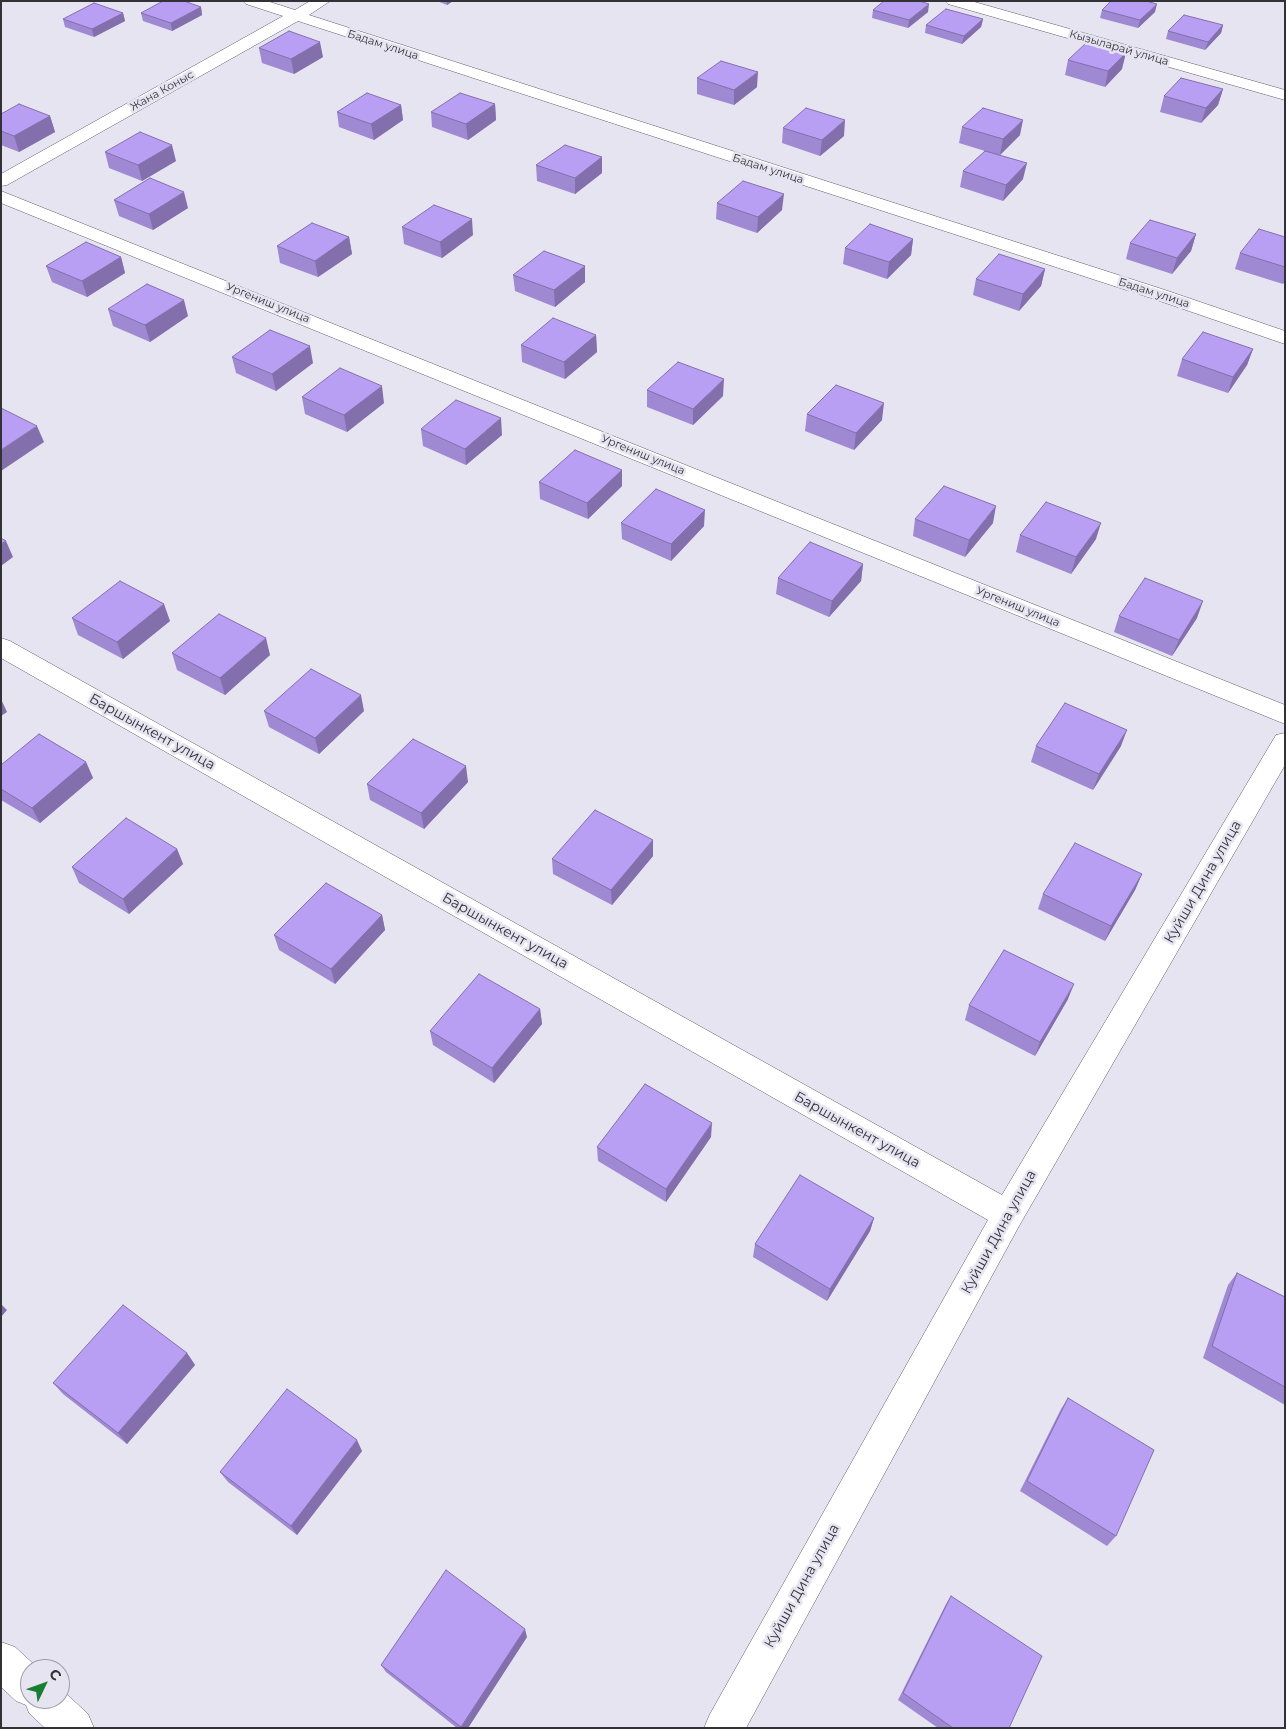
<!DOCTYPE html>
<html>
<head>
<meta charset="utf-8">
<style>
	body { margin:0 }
	#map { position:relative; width:1286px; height:1729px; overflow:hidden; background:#e7e4f1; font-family:Montserrat,sans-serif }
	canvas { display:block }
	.frame { position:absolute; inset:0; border:2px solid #323136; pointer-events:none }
	.north { position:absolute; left:20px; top:1659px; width:50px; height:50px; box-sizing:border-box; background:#e7e4f1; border:1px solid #9f9ca6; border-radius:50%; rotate:48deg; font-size:14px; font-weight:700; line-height:20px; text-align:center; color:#323136 }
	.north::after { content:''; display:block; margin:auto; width:18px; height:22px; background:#177e32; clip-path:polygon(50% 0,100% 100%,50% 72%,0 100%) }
</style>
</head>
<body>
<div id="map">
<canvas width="1286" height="1729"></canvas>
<div class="frame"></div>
<div class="north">С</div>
</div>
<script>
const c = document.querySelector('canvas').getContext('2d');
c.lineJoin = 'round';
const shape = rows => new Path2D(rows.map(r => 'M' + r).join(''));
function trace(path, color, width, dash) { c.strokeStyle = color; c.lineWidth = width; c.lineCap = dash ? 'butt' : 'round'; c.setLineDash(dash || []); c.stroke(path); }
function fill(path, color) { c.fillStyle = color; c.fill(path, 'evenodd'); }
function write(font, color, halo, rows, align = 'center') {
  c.font = font + ' Montserrat,sans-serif'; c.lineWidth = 5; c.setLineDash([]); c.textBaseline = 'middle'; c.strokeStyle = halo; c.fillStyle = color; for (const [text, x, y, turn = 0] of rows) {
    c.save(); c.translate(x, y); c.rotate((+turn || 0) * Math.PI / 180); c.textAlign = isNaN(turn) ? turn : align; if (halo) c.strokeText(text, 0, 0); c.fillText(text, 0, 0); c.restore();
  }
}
const minor = shape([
	[243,1,267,1,295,10,310,1,330,1,309,15,1165,290,1285,331,1285,344,1151,298,298,21,7,185,1,186,1,174,283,16,246,4,243,1],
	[945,1,971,1,1285,90,1285,100,948,4,945,1],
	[1,191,1285,705,1285,724,1,203,1,191],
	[1,638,10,641,1002,1195,1276,735,1285,733,1285,765,1019,1226,746,1728,704,1728,710,1714,988,1220,1,658,1,638],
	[1,1642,15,1647,39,1669,30,1669,30,1699,60,1699,60,1688,88,1714,94,1728,45,1728,29,1713,26,1705,16,1701,1,1687,1,1642]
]);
trace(minor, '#605d68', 1);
fill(minor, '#fff');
fill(shape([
	[437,1,453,1,447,5],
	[201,7,202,15,172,31,143,21,141,13],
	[873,10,928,12,908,28,872,18],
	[1102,10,1155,12,1138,28,1100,18],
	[123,13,125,21,94,37,65,27,63,19],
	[983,19,981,27,962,44,925,33,926,25],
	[1223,25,1221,33,1205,50,1166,39,1168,31],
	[259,48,323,57,294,74,262,63],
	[1068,60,1122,69,1105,87,1065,75],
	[697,78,757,87,734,105,697,94],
	[1223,89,1218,105,1201,123,1160,112,1164,96],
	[495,104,496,120,468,140,432,127,431,112],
	[401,105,403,120,374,140,339,127,337,112],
	[1,114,50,116,55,132,19,152,1,145],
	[962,127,1020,135,1000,155,1023,179,1003,201,960,187,963,171,985,151,959,143],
	[783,128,844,136,820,156,782,143],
	[105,152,176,161,142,181,109,168],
	[602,157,602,173,575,194,537,181,536,165],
	[114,200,188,208,153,230,119,216],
	[717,203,782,210,757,233,716,219],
	[402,227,473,235,442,258,404,244],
	[1196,234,1191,251,1172,274,1126,259,1130,243],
	[349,237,352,254,318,277,280,263,277,246],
	[1285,237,1285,282,1283,284,1235,269,1240,253],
	[913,239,911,255,887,279,843,264,845,248],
	[121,257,125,273,87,297,52,282,46,266],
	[1045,269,1041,286,1019,311,973,295,976,279],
	[513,275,585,282,555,307,515,291],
	[108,309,188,316,150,342,113,326],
	[596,335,597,352,565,379,522,362,521,345],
	[1253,349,1247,365,1228,393,1177,376,1182,359],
	[232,357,313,363,276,391,236,373],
	[647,390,723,396,693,425,647,407],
	[302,397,384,403,347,432,305,414],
	[807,414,882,420,854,450,805,431],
	[421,429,502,435,466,465,423,446],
	[622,470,622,486,588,519,540,499,539,482],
	[915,519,993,523,965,557,913,536],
	[621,523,704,526,671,561,622,539],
	[1020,535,1096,539,1071,574,1016,552],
	[863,564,861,581,829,617,776,594,778,578],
	[1119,616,1197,618,1172,656,1114,632],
	[72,618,170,621,123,659,78,635],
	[172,653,270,655,225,695,177,670],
	[264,711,364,711,319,754,269,727],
	[1036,746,1121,746,1093,790,1031,762],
	[86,762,93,778,40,823,1,800,1,765],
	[468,782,424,829,370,800,367,784],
	[653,840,653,856,612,905,553,874,552,859],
	[177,849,183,864,129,914,79,883,72,867],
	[1142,874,1135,890,1105,941,1038,909,1043,894],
	[382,915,385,930,335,984,279,950,274,935],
	[1068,999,1035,1056,965,1020,969,1005],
	[540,1009,542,1024,494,1083,433,1045,430,1031],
	[711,1137,666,1202,598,1161,597,1147],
	[874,1218,870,1231,827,1301,753,1257,755,1244],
	[1237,1273,1285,1297,1285,1405,1203,1358,1228,1285],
	[187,1353,195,1365,127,1444,63,1394,53,1383],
	[1068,1398,1116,1536,1107,1546,1020,1491,1061,1409],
	[362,1451,297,1535,228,1482,220,1472],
	[951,1596,1009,1728,938,1728,898,1700,946,1604],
	[527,1637,468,1728,457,1728,386,1672,381,1665]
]), '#9f89d2');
fill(shape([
	[447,1,453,1,447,5],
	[929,4,928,12,908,28,909,20],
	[1157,4,1155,12,1138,28,1140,20],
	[201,7,202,15,172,31,171,23],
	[123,13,125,21,94,37,92,29],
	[983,19,981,27,962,44,964,36],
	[1223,25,1221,33,1205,50,1208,42],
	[320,42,323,57,294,74,291,59],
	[1126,53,1122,69,1105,87,1108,71],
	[758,72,757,87,734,105,734,90],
	[1223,89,1218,105,1201,123,1206,108],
	[495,104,496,120,468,140,466,124],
	[401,105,403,120,374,140,371,124],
	[50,116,55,132,19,152,14,136],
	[845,120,844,136,820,156,822,140],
	[1023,120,1020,135,1000,155,1003,139],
	[172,145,176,161,142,181,138,165],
	[602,157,602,173,575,194,575,178],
	[1027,163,1023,179,1003,201,1006,185],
	[184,192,188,208,153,230,149,214],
	[784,194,782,210,757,233,758,217],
	[472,219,473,235,442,258,440,242],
	[1196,234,1191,251,1172,274,1177,258],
	[349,237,352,254,318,277,315,261],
	[913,239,911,255,887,279,889,262],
	[121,257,125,273,87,297,82,281],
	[585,266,585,282,555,307,554,290],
	[1045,269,1041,286,1019,311,1023,294],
	[184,300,188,316,150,342,145,325],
	[596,335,597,352,565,379,564,362],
	[310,346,313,363,276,391,272,374],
	[1253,349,1247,365,1228,393,1233,377],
	[724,379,723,396,693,425,693,409],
	[382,386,384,403,347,432,344,415],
	[884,403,882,420,854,450,856,433],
	[501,418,502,435,466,465,465,449],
	[37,426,44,442,1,471,1,450],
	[622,470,622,486,588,519,587,503],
	[996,506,993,523,965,557,969,540],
	[705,510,704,526,671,561,671,544],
	[1101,523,1096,539,1071,574,1076,557],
	[6,541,13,557,1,566,1,544],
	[863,564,861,581,829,617,832,601],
	[1203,601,1197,618,1172,656,1179,640],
	[164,604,170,621,123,659,117,642],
	[266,638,270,655,225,695,220,678],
	[361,695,364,711,319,754,315,738],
	[1,699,7,712,1,716],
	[1127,730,1121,746,1093,790,1099,774],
	[86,762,93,778,40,823,32,808],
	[466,766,468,782,424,829,421,813],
	[653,840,653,856,612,905,611,890],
	[177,849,183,864,129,914,123,899],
	[1142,874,1135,890,1105,941,1111,926],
	[382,915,385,930,335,984,331,969],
	[1074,984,1068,999,1035,1056,1040,1042],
	[540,1009,542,1024,494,1083,492,1068],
	[712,1123,711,1137,666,1202,666,1189],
	[874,1218,870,1231,827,1301,830,1289],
	[1,1304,7,1310,1,1317],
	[187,1353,195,1365,127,1444,118,1433],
	[357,1440,362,1451,297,1535,291,1526],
	[525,1629,527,1637,468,1728,461,1728]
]), '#826fab');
const building = shape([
	[163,1,184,1,201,7,171,23,141,13,163,1],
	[884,1,919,1,929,4,909,20,873,10,884,1],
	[1111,1,1146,1,1157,4,1140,20,1102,10,1111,1],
	[94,3,123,13,92,29,63,19,94,3],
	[946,9,983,19,964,36,926,25,946,9],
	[1184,15,1223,25,1208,42,1168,31,1184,15],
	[289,31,320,42,291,59,259,48,289,31],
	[1086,43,1126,53,1108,71,1068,60,1086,43],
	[721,61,758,72,734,90,697,78,721,61],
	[1181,78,1223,89,1206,108,1164,96,1181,78],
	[367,93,401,105,371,124,337,112,367,93],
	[460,93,495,104,466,124,431,112,460,93],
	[19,104,50,116,14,136,1,131,1,114,19,104],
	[806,108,845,120,822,140,783,128,806,108],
	[983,108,1023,120,1003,139,962,127,983,108],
	[140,132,172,145,138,165,105,152,140,132],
	[565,145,602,157,575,178,536,165,565,145],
	[985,151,1027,163,1006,185,963,171,985,151],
	[150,178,184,192,149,214,114,200,150,178],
	[743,181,784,194,758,217,717,203,743,181],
	[434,205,472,219,440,242,402,227,434,205],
	[1150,220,1196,234,1177,258,1130,243,1150,220],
	[312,223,349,237,315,261,277,246,312,223],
	[870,224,913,239,889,262,845,248,870,224],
	[1259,229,1285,237,1285,267,1240,253,1259,229],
	[86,242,121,257,82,281,46,266,86,242],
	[544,251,585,266,554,290,513,275,544,251],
	[999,254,1045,269,1023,294,976,279,999,254],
	[147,284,184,300,145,325,108,309,147,284],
	[553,318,596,335,564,362,521,345,553,318],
	[270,330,310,346,272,374,232,357,270,330],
	[1203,332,1253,349,1233,377,1182,359,1203,332],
	[678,362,724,379,693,409,647,390,678,362],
	[340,368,382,386,344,415,302,397,340,368],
	[836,385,884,403,856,433,807,414,836,385],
	[456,400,501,418,465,449,421,429,456,400],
	[1,408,37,426,1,450,1,408],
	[575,450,622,470,587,503,539,482,575,450],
	[944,486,996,506,969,540,915,519,944,486],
	[656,489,705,510,671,544,621,523,656,489],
	[1046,502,1101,523,1076,557,1020,535,1046,502],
	[1,538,6,541,1,544,1,538],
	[810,542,863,564,832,601,778,578,810,542],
	[1145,578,1203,601,1179,640,1119,616,1145,578],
	[120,581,164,604,117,642,72,618,120,581],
	[219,614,266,638,220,678,172,653,219,614],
	[311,669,361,695,315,738,264,711,311,669],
	[1065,703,1127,730,1099,774,1036,746,1065,703],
	[39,734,86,762,32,808,1,789,1,765,39,734],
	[413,739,466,766,421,813,367,784,413,739],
	[595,810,653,840,611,890,552,859,595,810],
	[126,818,177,849,123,899,72,867,126,818],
	[1075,843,1142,874,1111,926,1043,894,1075,843],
	[326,883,382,915,331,969,274,935,326,883],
	[1004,950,1074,984,1040,1042,969,1005,1004,950],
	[479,974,540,1009,492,1068,430,1031,479,974],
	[645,1084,712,1123,666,1189,597,1147,645,1084],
	[800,1175,874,1218,830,1289,755,1244,800,1175],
	[1237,1273,1285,1297,1285,1387,1212,1346,1237,1273],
	[123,1305,187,1353,118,1433,53,1383,123,1305],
	[287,1389,357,1440,291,1526,220,1472,287,1389],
	[1068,1398,1154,1450,1116,1536,1027,1481,1068,1398],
	[446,1570,525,1629,461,1727,381,1665,446,1570],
	[951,1596,1042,1656,1009,1728,953,1728,903,1693,951,1596]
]);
fill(building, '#b99ff4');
trace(building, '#826fab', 1);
write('11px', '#323136', '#e7e4f1', [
	["Бадам улица",383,45,18],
	["Кызыларай улица",1119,48,16],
	["Жана Коныс",162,91,-29],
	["Бадам улица",768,169,18],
	["Бадам улица",1154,293,18],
	["Ургениш улица",268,303,22],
	["Ургениш улица",643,455,22],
	["Ургениш улица",1018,607,22]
]);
write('14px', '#323136', '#e7e4f1', [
	["Баршынкент улица",152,732,29],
	["Куйши Дина улица",1203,882,-60],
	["Баршынкент улица",505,931,29],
	["Баршынкент улица",857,1130,29],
	["Куйши Дина улица",999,1232,-61],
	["Куйши Дина улица",802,1586,-61]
]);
</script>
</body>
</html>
